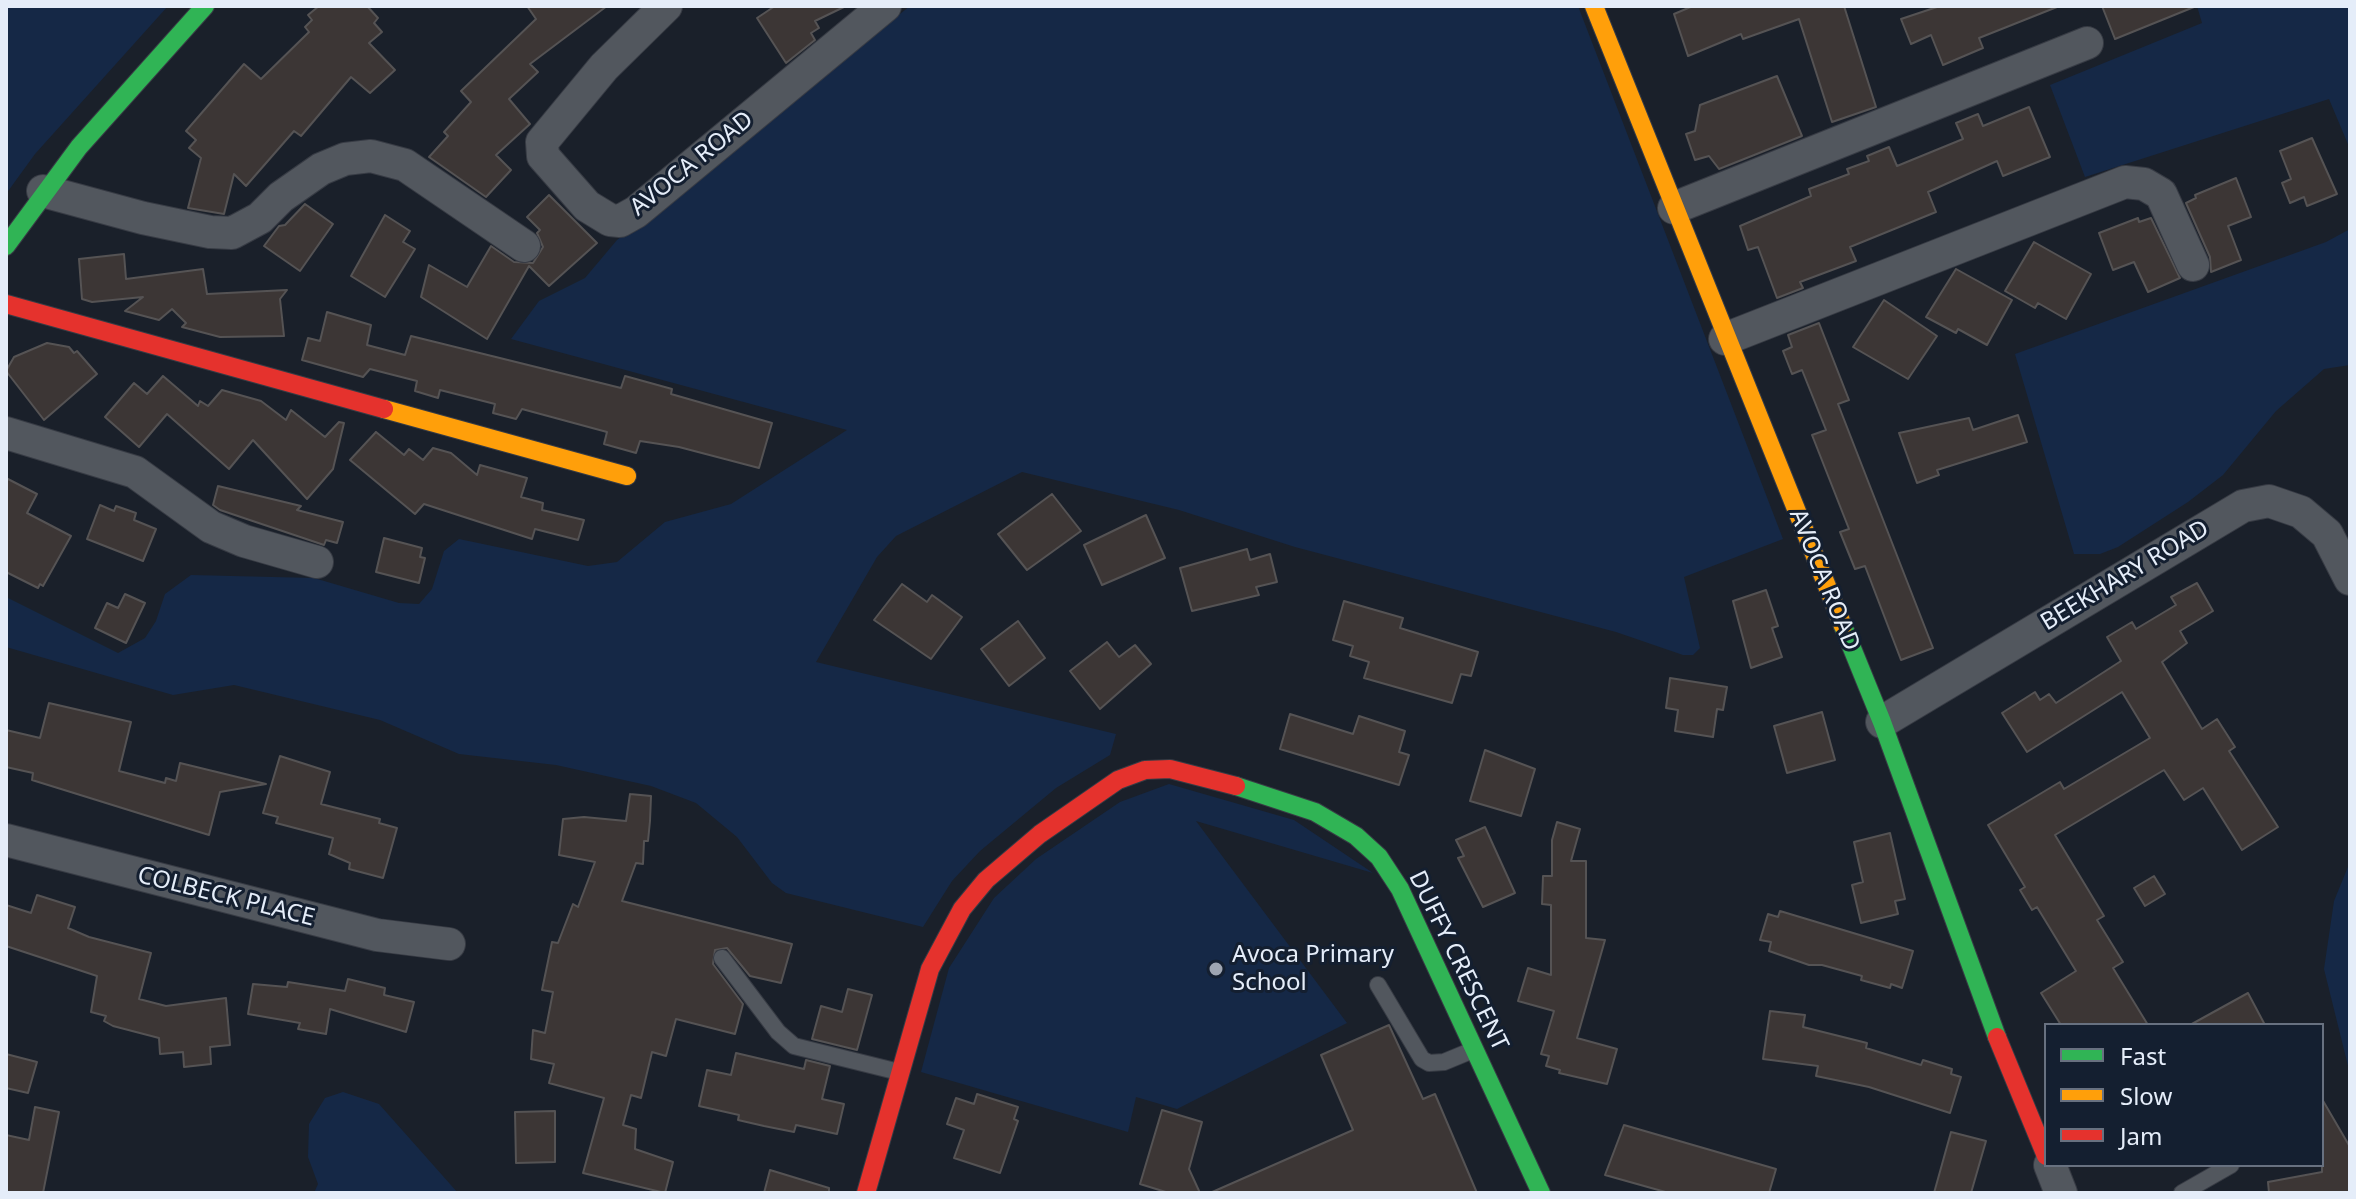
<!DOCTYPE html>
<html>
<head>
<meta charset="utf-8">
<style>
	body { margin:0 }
	#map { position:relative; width:2356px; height:1199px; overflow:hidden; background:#1a202a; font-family:"Noto Sans",sans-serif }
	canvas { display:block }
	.frame { position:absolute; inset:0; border:8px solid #e5edf9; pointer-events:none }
	.legend { position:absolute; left:2044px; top:1023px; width:280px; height:144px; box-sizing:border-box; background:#141f30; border:2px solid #687180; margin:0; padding:10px 14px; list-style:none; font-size:24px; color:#e5edf9 }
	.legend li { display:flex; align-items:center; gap:16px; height:40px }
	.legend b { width:40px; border:2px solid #687180 }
</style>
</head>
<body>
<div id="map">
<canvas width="2356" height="1199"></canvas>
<div class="frame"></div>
<ul class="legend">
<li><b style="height:10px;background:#30b455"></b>Fast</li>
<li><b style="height:10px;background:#ff9f0a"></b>Slow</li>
<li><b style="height:10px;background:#e5322d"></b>Jam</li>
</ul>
</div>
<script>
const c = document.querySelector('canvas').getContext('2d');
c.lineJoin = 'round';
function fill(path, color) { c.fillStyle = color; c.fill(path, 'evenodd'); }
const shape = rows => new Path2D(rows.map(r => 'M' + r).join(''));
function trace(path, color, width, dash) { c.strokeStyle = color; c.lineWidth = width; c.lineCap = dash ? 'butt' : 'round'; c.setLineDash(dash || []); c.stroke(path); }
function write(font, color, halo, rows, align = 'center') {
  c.font = font + ' "Noto Sans",sans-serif'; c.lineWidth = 6; c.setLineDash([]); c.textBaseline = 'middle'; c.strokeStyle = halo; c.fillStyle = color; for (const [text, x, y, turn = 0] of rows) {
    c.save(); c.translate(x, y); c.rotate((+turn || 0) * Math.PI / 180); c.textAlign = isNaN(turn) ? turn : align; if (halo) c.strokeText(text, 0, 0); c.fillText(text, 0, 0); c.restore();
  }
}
fill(shape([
	[6,6,168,6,35,154,6,194],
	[910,6,1578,6,1783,539,1684,577,1700,648,1693,655,1683,655,1616,632,1295,547,1179,510,1022,472,896,536,877,557,816,662,1116,734,1110,755,1056,788,980,851,952,881,923,927,786,893,772,883,737,837,696,803,651,786,556,765,459,754,380,720,234,685,173,695,6,647,6,597,118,653,145,638,156,621,165,594,191,575,314,578,399,603,419,604,432,589,444,551,459,539,588,566,617,562,665,522,731,504,847,430,511,339,539,301,585,278,617,240],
	[2197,6,2350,6,2350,149,2329,99,2085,177,2050,85,2202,23],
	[2350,229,2350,365,2324,369,2276,411,2223,475,2188,502,2118,547,2100,554,2074,554,2015,354,2326,242],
	[1169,784,1294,820,1373,873,1196,821,1347,1023,1177,1109,1136,1097,1128,1132,921,1072,949,968,994,898,1036,859,1120,802],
	[2350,862,2350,1074,2324,969,2334,901],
	[343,1092,379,1104,458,1193,314,1193,318,1184,308,1157,309,1124,325,1098]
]), '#152846');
const building = shape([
	[319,6,367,6,378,18,374,23,382,32,369,43,395,70,370,93,351,77,301,136,294,131,246,186,234,174,224,214,188,208,201,158,189,148,196,140,186,131,244,64,261,79,309,32,305,27,312,20,308,15,319,6],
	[527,6,607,6,530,64,538,72,509,99,530,124,496,155,511,170,486,197,429,157,448,136,444,132,471,102,461,91,536,19,527,6],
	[775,6,846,6,815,21,819,28,811,33,815,40,786,63,757,18,775,6],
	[1693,6,1844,6,1876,107,1832,122,1799,19,1743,39,1741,34,1688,56,1674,14,1693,6],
	[1940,6,2056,6,2057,7,1979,38,1983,48,1943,65,1931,35,1911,44,1901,19,1940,6],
	[2102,6,2194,6,2194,7,2115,39,2102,6],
	[1777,76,1802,136,1719,169,1709,156,1695,160,1686,134,1695,131,1700,105,1777,76],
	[2029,107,2050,157,2003,176,1997,161,1928,192,1936,212,1850,247,1856,261,1800,282,1803,288,1777,298,1758,247,1748,250,1740,226,1811,196,1809,189,1849,174,1847,169,1869,161,1867,156,1889,147,1897,166,1963,139,1956,123,1978,114,1983,126,2029,107],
	[2312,138,2337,194,2307,206,2304,197,2290,203,2282,183,2291,179,2280,151,2312,138],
	[2236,178,2251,217,2228,226,2241,260,2211,272,2210,257,2186,203,2196,198,2195,195,2236,178],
	[549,195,597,243,549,286,529,266,487,339,421,297,429,265,467,287,491,246,514,262,533,263,543,247,537,233,540,230,527,217,549,195],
	[305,204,333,224,300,271,264,246,279,226,285,225,305,204],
	[385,215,410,231,403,242,415,249,385,297,351,276,385,215],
	[2138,218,2139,222,2151,218,2180,278,2148,292,2134,262,2113,270,2099,233,2138,218],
	[2034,242,2091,274,2066,319,2038,303,2035,308,2005,291,2034,242],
	[124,254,126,279,203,269,207,294,287,290,280,299,284,336,220,337,182,327,186,323,172,309,159,320,125,311,143,297,92,302,82,299,79,259,124,254],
	[1956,269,2012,300,1987,345,1958,329,1956,333,1926,317,1956,269],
	[1884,300,1937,336,1908,379,1853,347,1884,300],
	[327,312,371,325,367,345,405,355,411,336,621,388,625,376,672,389,671,394,772,423,759,468,679,447,640,441,636,453,604,444,607,432,522,409,516,419,493,413,495,404,440,390,438,398,415,391,417,381,370,369,363,377,302,360,308,338,320,341,327,312],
	[1819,323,1849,400,1838,404,1933,648,1901,660,1865,566,1855,569,1840,532,1849,529,1812,435,1826,430,1802,370,1792,374,1783,351,1792,347,1788,335,1819,323],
	[47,343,69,347,74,353,77,351,97,374,44,420,6,371,14,357,47,343],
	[163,376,198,406,200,401,208,406,222,390,261,401,286,420,291,410,325,437,339,422,344,423,333,469,307,499,253,440,229,469,167,414,139,447,105,417,134,383,147,394,163,376],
	[2018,415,2027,442,1937,470,1939,475,1917,483,1899,433,1969,418,1973,430,2018,415],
	[376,432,404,455,409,449,423,460,433,448,451,453,477,475,480,465,527,478,521,497,543,503,542,510,584,520,578,540,535,529,532,539,424,504,415,514,350,460,376,432],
	[6,478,37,494,27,513,71,536,43,586,40,584,38,588,6,572,6,478],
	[218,486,301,506,297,510,343,522,337,543,326,540,324,545,220,510,213,505,218,486],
	[1052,494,1081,531,1027,570,998,534,1052,494],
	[100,505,114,511,116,506,136,513,134,520,156,529,143,561,87,539,100,505],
	[1146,515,1165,558,1102,585,1084,545,1146,515],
	[384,538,422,548,420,557,425,558,419,583,376,572,384,538],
	[1247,549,1250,560,1270,554,1277,582,1256,587,1259,595,1192,611,1180,568,1247,549],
	[2197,583,2213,611,2180,631,2187,643,2162,662,2202,729,2217,719,2235,747,2229,751,2278,827,2242,850,2203,788,2184,800,2164,770,2055,835,2104,916,2097,920,2123,962,2113,968,2148,1025,2061,1025,2041,993,2076,971,2037,907,2032,910,2020,890,2025,887,1988,825,2060,782,2064,789,2150,738,2122,692,2027,752,2002,713,2035,692,2040,700,2049,694,2056,703,2121,661,2107,637,2132,622,2136,629,2176,605,2171,597,2197,583],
	[902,584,927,602,932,595,962,617,931,659,874,620,902,584],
	[1766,590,1778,626,1772,628,1782,657,1751,668,1733,601,1766,590],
	[125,594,145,603,126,643,95,628,107,603,118,608,125,594],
	[1344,601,1403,618,1400,628,1478,652,1471,676,1461,674,1452,703,1364,678,1369,662,1350,656,1353,646,1333,640,1344,601],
	[1018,621,1045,658,1009,686,981,649,1018,621],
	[1107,642,1119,657,1135,645,1151,664,1100,709,1070,671,1107,642],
	[1670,678,1727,687,1723,710,1717,709,1713,737,1675,731,1678,710,1666,708,1670,678],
	[49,703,131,722,119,771,165,783,166,778,176,781,180,763,266,784,220,792,209,835,32,780,33,773,6,767,6,730,40,738,49,703],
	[1822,712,1835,760,1787,773,1774,726,1822,712],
	[1290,714,1353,734,1359,716,1405,731,1399,752,1409,755,1399,785,1280,749,1290,714],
	[1485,750,1535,769,1521,816,1470,801,1485,750],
	[280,756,330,772,321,804,380,819,379,823,397,828,383,878,349,869,350,863,329,854,333,838,276,823,278,817,263,813,280,756],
	[630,794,651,796,650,821,648,841,644,841,643,864,636,863,622,901,792,944,781,983,750,976,727,948,715,950,713,964,743,1004,735,1034,676,1019,666,1056,652,1052,641,1098,631,1095,623,1125,636,1129,635,1149,673,1162,665,1193,583,1173,604,1098,549,1083,554,1064,531,1059,533,1030,545,1033,553,992,542,990,552,942,558,943,573,904,578,907,595,862,559,855,563,819,584,817,626,821,630,794],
	[1557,822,1580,829,1571,861,1586,861,1586,938,1605,940,1577,1038,1617,1049,1607,1084,1559,1073,1560,1070,1546,1066,1549,1056,1541,1054,1554,1011,1518,1001,1528,968,1551,975,1551,905,1542,904,1543,876,1552,876,1552,840,1557,822],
	[1485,827,1515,893,1483,907,1458,858,1464,856,1456,840,1485,827],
	[1890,833,1905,899,1895,901,1898,914,1861,923,1852,885,1863,882,1854,842,1890,833],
	[2154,876,2165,894,2145,906,2134,888,2154,876],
	[37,895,75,907,68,928,89,937,151,953,139,999,166,1006,226,998,230,1045,210,1047,211,1064,184,1067,183,1052,160,1054,159,1038,113,1026,104,1021,106,1016,91,1012,97,976,6,946,6,905,31,913,37,895],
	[1780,911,1913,951,1902,988,1891,984,1890,988,1861,980,1862,976,1822,965,1809,965,1769,951,1771,942,1760,940,1768,914,1778,917,1780,911],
	[348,979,385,988,384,995,414,1002,406,1032,330,1009,326,1034,298,1029,300,1023,248,1014,253,984,287,987,288,982,345,991,348,979],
	[848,989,872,995,857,1050,812,1039,821,1006,842,1012,848,989],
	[2248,993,2265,1025,2190,1025,2248,993],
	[1770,1011,1805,1015,1803,1027,1867,1043,1866,1048,1921,1065,1923,1060,1952,1069,1951,1074,1961,1077,1950,1113,1869,1087,1816,1076,1818,1066,1763,1059,1770,1011],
	[1389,1025,1423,1099,1435,1094,1477,1193,1210,1193,1353,1130,1321,1055,1389,1025],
	[736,1053,804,1069,806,1060,830,1066,822,1099,844,1104,837,1134,796,1125,794,1132,764,1126,738,1120,739,1115,699,1106,707,1070,731,1075,736,1053],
	[6,1054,37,1062,28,1093,6,1088,6,1054],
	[977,1094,1018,1107,1014,1119,1018,1121,1000,1173,954,1158,964,1130,947,1124,956,1098,974,1104,977,1094],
	[2322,1099,2350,1147,2350,1193,2269,1193,2268,1182,2322,1172,2322,1099],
	[35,1107,59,1112,43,1193,6,1193,6,1135,29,1140,35,1107],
	[1162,1110,1202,1122,1189,1169,1200,1193,1169,1193,1140,1184,1162,1110],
	[555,1111,555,1162,516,1163,515,1112,555,1111],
	[1624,1125,1776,1169,1769,1193,1669,1193,1605,1175,1624,1125],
	[1951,1132,1986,1141,1971,1193,1934,1193,1951,1132],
	[770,1170,829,1188,829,1193,764,1193,770,1170]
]);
fill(building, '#3c3635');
trace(building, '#555354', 2);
const lane = shape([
	[722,958,778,1032,794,1046,899,1072],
	[1378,985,1422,1059,1429,1063,1444,1062,1473,1050],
	[2182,1193,2231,1165]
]);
const street = shape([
	[666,6,604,67,542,142,543,156,587,206,610,220,620,221,636,212,885,6],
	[43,191,143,218,210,232,232,233,260,218,281,197,321,169,345,159,371,156,405,165,524,246],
	[1674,208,2087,43],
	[1725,339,2125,182,2144,184,2161,194,2193,265],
	[6,433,135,472,211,527,244,541,317,562],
	[1882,722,2243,506,2269,501,2301,512,2327,534,2350,579],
	[6,840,377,935,449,944],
	[2050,1165,2061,1193]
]);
const fast = shape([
	[6,246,79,147,205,6],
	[1843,626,1882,722,1997,1037],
	[1236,786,1315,812,1356,836,1379,857,1400,889,1541,1193]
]);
const slow = shape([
	[1594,6,1843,626],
	[384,409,627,476]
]);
const jam = shape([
	[6,304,384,409],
	[1997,1037,2046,1156],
	[866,1193,930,969,962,909,986,880,1040,834,1118,780,1145,770,1170,769,1236,786]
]);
trace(lane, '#373b44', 18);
trace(street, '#373b44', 34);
trace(fast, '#373b44', 20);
trace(slow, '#373b44', 20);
trace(jam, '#373b44', 20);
trace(lane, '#52575e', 16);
trace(street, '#52575e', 32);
trace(fast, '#30b455', 18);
trace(slow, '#ff9f0a', 18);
trace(jam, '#e5322d', 18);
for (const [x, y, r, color] of [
	[1216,969,8,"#9ea5b1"]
]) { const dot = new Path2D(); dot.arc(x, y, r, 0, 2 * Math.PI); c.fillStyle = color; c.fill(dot); trace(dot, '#141f30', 3); }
write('24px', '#e5edf9', '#141f30', [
	["AVOCA ROAD",692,164,-39],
	["BEEKHARY ROAD",2125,576,-31],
	["AVOCA ROAD",1824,580,68],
	["COLBECK PLACE",226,897,14],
	["DUFFY CRESCENT",1458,961,64]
]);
write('24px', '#e5edf9', '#141f30', [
	["Avoca Primary",1232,955],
	["School",1232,983]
], 'left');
</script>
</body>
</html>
